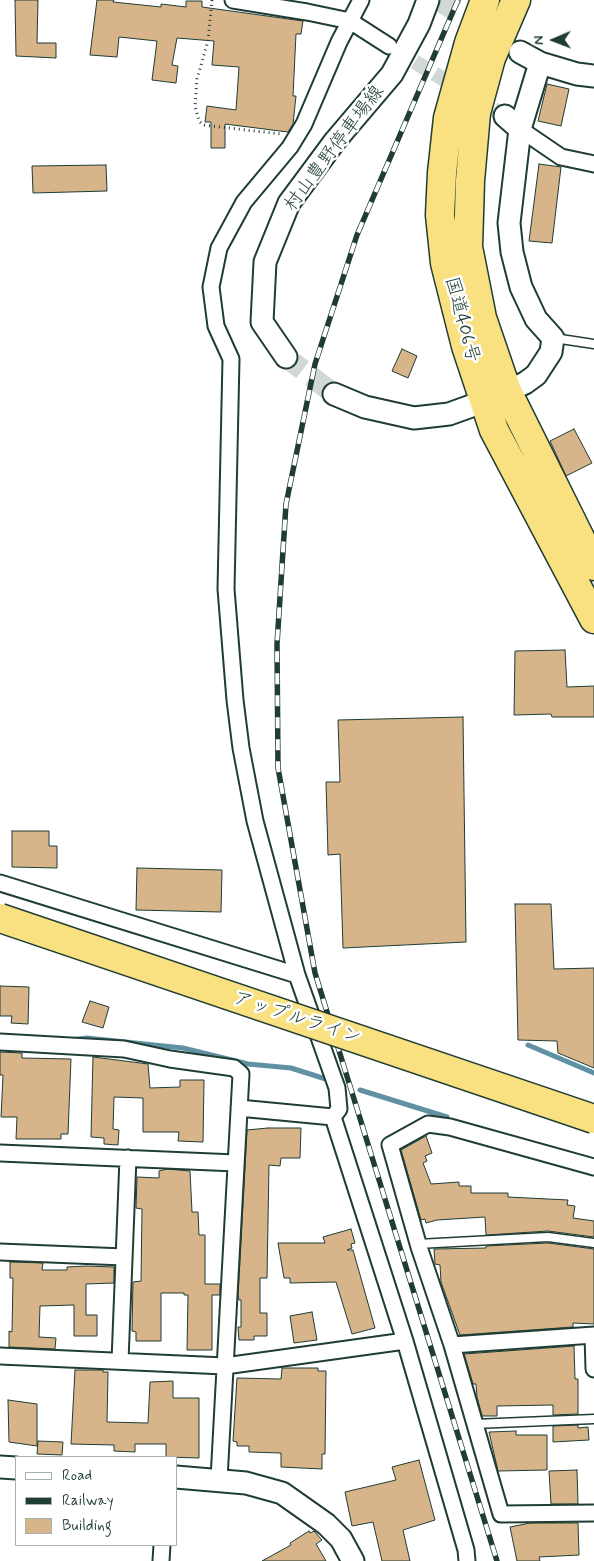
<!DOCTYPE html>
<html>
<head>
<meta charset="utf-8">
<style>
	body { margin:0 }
	#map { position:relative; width:594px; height:1561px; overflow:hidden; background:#fff; font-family:Mynerve,sans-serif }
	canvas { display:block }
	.legend { position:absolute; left:15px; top:1456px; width:162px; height:90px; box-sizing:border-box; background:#fff; border:1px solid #a5b1ae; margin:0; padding:6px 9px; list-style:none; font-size:15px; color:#1f3d34 }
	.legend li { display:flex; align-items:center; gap:10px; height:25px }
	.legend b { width:25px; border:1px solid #a5b1ae }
	.north { position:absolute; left:529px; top:15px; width:50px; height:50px; -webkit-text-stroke:4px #fff; paint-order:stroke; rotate:269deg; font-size:14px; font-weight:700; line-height:20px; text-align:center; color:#1f3d34 }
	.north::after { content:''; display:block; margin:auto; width:18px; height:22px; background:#1f3d34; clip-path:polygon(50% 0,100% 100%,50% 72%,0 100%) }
</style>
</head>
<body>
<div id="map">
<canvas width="594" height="1561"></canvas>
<ul class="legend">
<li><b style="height:6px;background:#fff"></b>Road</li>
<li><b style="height:6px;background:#1f3d34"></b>Railway</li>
<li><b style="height:14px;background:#d7b489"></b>Building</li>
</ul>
<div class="north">N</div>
</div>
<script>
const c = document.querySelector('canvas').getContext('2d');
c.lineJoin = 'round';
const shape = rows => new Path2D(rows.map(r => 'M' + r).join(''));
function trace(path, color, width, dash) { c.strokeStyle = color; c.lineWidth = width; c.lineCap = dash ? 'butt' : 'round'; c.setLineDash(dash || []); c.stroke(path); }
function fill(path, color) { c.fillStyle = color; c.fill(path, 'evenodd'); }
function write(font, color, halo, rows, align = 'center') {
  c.font = font + ' Mynerve,"Klee One",sans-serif'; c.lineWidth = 5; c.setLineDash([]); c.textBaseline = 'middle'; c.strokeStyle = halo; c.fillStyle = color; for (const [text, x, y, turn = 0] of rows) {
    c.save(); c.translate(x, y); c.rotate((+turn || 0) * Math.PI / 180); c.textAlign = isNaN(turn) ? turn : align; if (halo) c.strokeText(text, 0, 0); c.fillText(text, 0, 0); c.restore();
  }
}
trace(shape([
	[70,1040,87,1038,183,1048,248,1064,291,1068,332,1081],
	[528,1045,594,1073],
	[360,1090,447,1117]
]), '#6091a2', 5);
const building = shape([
	[15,0,38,0,37,43,56,43,56,58,16,56,15,0],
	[97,0,114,0,113,2,161,7,161,4,186,7,186,1,202,1,202,7,303,21,301,34,296,34,293,96,296,96,293,124,288,132,225,124,225,148,211,148,211,122,205,122,207,106,236,110,239,67,212,65,214,41,177,38,172,65,178,66,176,83,152,80,157,41,119,37,117,57,90,55,97,0],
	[547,84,569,89,561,126,538,121,547,84],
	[539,164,561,167,552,243,529,241,539,164],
	[106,165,107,191,33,193,32,166,106,165],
	[402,349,417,356,408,378,392,371,402,349],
	[574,429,592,463,566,476,550,441,574,429],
	[565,650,567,687,594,686,594,717,552,717,551,714,514,715,515,651,565,650],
	[463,717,466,942,343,948,340,854,328,855,326,782,340,782,338,720,463,717],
	[12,831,49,831,49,846,57,846,57,868,12,867,12,831],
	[137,868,222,870,221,912,136,910,137,868],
	[515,904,551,904,554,969,594,968,594,1068,558,1053,557,1041,518,1040,515,904],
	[0,986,29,987,28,1024,11,1023,12,1016,0,1016,0,986],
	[90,1001,109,1007,103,1028,82,1022,90,1001],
	[0,1052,22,1053,22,1058,71,1059,68,1134,61,1134,61,1139,16,1139,17,1117,1,1117,3,1075,0,1075,0,1052],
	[93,1057,148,1064,150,1088,180,1087,180,1080,204,1080,203,1142,178,1141,179,1132,143,1132,143,1098,114,1097,113,1129,119,1130,118,1145,104,1144,104,1138,91,1137,93,1057],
	[268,1128,301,1128,300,1158,281,1158,280,1166,269,1165,267,1278,260,1278,260,1313,267,1313,267,1336,254,1336,254,1340,239,1340,238,1327,241,1327,241,1300,239,1300,238,1296,247,1130,268,1128],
	[426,1136,432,1153,425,1156,427,1161,423,1163,431,1184,459,1182,459,1186,471,1186,471,1193,508,1193,508,1197,568,1200,567,1205,575,1206,573,1218,594,1221,594,1237,548,1231,486,1235,485,1217,437,1220,426,1223,425,1219,421,1220,401,1150,426,1136],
	[167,1169,190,1171,192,1212,198,1212,199,1235,205,1235,205,1284,220,1284,220,1295,212,1295,212,1350,187,1350,188,1295,184,1295,184,1293,161,1293,161,1341,136,1341,136,1332,132,1331,133,1282,141,1281,142,1209,136,1208,137,1177,159,1178,159,1171,167,1169],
	[351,1229,355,1243,351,1244,352,1248,347,1250,353,1250,375,1328,352,1334,336,1282,290,1283,290,1278,284,1278,278,1243,325,1243,323,1237,351,1229],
	[548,1243,594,1249,594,1324,573,1323,573,1327,460,1335,441,1282,440,1265,435,1264,434,1249,486,1248,486,1246,548,1243],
	[10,1262,43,1263,42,1270,67,1270,67,1267,86,1266,114,1267,114,1283,86,1284,86,1315,97,1315,97,1336,74,1336,74,1305,40,1306,39,1337,56,1338,55,1349,9,1347,9,1331,12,1332,13,1278,10,1278,10,1262],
	[312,1312,317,1340,294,1343,290,1316,312,1312],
	[574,1346,575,1379,578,1379,578,1414,553,1415,553,1405,497,1406,497,1416,482,1416,477,1397,476,1384,473,1384,464,1354,574,1346],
	[282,1368,318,1368,318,1371,326,1371,325,1454,322,1454,322,1469,281,1467,281,1453,249,1452,249,1446,237,1446,237,1442,233,1441,237,1378,281,1379,282,1368],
	[75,1370,103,1370,103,1372,108,1372,107,1422,148,1423,150,1382,173,1381,173,1398,199,1398,199,1458,166,1457,166,1444,135,1444,135,1452,114,1451,114,1445,71,1444,75,1370],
	[8,1400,37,1404,37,1446,9,1442,8,1400],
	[578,1425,578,1428,588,1427,589,1440,553,1442,553,1426,578,1425],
	[516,1431,516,1435,547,1435,547,1470,498,1471,489,1432,516,1431],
	[38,1441,63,1442,62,1455,37,1454,38,1441],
	[419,1460,435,1520,403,1530,410,1561,382,1561,373,1522,352,1526,345,1492,396,1480,392,1467,419,1460],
	[577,1470,578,1504,551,1504,549,1471,577,1470],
	[530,1523,578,1523,579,1555,539,1557,540,1561,517,1561,510,1527,530,1523],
	[309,1531,310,1533,314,1531,322,1540,316,1544,326,1561,262,1561,291,1545,290,1543,309,1531]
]);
fill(building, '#d7b489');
trace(building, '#1f3d34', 1);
trace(shape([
	[395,50,505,116]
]), '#d2d8d6', 15, [15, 8]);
trace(shape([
	[438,0,489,32],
	[286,357,334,394]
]), '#d2d8d6', 21, [21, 11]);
const lane = shape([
	[554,338,594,344],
	[418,1244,548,1237,594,1243],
	[474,1424,594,1419]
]);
const street = shape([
	[233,0,307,12,350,21,389,46],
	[520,129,561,157,594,164],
	[0,883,297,975,337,1088,339,1109,333,1117],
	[297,975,255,821,241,748,235,700,226,589,231,359,216,326,211,287,219,248,244,202,290,147,304,124,339,42,361,0],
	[0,1042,124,1049,170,1059,234,1068,241,1074,219,1479],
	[239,1108,333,1117],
	[333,1117,405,1341,466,1550,467,1561],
	[0,1153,236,1163],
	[594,1167,450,1127,428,1124,390,1145,419,1247,452,1345,501,1514,594,1513],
	[0,1252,124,1257],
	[593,1335,594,1369],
	[452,1345,594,1335],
	[0,1356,225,1366,405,1341],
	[120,1361,128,1158],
	[161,1561,162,1545]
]);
const secondary = shape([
	[520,52,540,63,577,74,594,76],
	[505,116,520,129],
	[286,357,262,322,265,262,289,203,335,141,392,74,419,24,428,0],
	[334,394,365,407,414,418,449,414,485,401,525,383,536,375,551,352,553,338,536,319,521,287,512,252,509,223,520,129,540,63],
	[0,1467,16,1468],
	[176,1477,246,1483,282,1493,326,1524,341,1539,353,1561]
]);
const highway = shape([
	[485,0,469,43,448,118,442,173,440,215,445,263,466,346,494,430,594,619],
	[516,0,491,58,476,113,470,181,468,247,482,318,507,391,594,566]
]);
trace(lane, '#1f3d34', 11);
trace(street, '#1f3d34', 19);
trace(secondary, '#1f3d34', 25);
trace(highway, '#1f3d34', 31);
trace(shape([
	[212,0,208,41,197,79,195,106,199,121,203,125,281,134]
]), '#1f3d34', 3, [1, 4]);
trace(lane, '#fff', 8);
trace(street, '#fff', 15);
trace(secondary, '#fff', 21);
trace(highway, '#f9e181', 28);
const rail = shape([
	[458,0,357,235,315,364,286,504,277,644,278,768,315,973,497,1561]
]);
trace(rail, '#1f3d34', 5.5);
trace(rail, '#fff', 4, [11]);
const highwayBridge = shape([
	[0,918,594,1119]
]);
trace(highwayBridge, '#1f3d34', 31, []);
trace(highwayBridge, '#f9e181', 28);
write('19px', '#1f3d34', '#fff', [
	["村山豊野停車場線",335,149,-53],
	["国道406号",461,320,75],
	["アップルライン",297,1019,18]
]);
</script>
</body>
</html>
